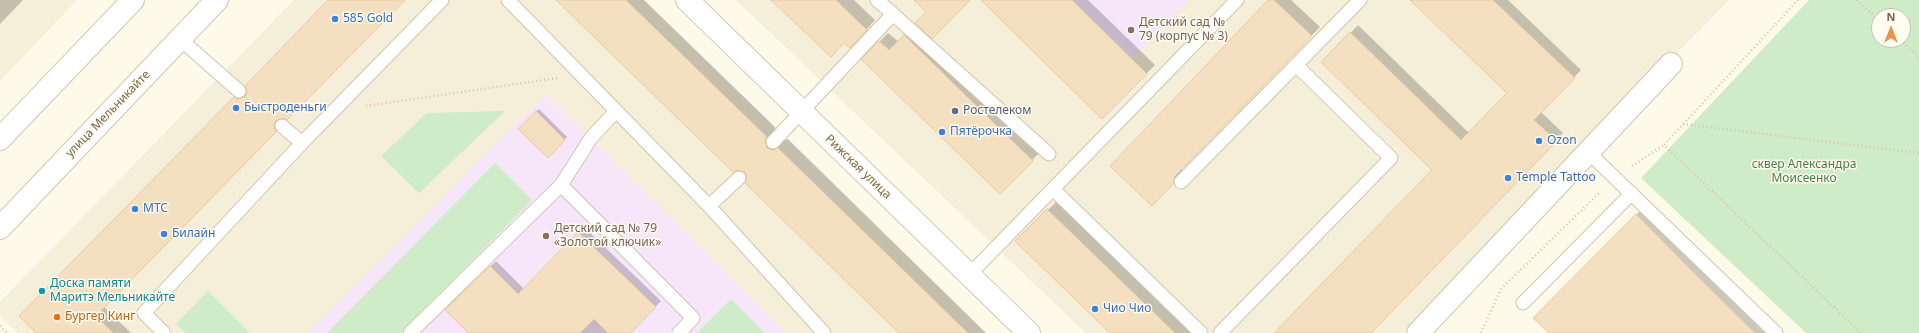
<!DOCTYPE html>
<html>
<head>
<meta charset="utf-8">
<style>
	body { margin:0 }
	#map { position:relative; width:1919px; height:333px; overflow:hidden; background:#fdfaea; font-family:"Noto Sans",sans-serif }
	canvas { display:block }
	.north { position:absolute; left:1871px; top:8px; width:40px; height:40px; box-sizing:border-box; background:#fffcf1; border:1px solid #cac0af; border-radius:50%; rotate:0deg; font-size:11px; font-weight:700; line-height:16px; text-align:center; color:#7a664b }
	.north::after { content:''; display:block; margin:auto; width:14px; height:18px; background:#ea904c; clip-path:polygon(50% 0,100% 100%,50% 72%,0 100%) }
</style>
</head>
<body>
<div id="map">
<canvas width="1919" height="333"></canvas>
<div class="north">N</div>
</div>
<script>
const c = document.querySelector('canvas').getContext('2d');
c.lineJoin = 'round';
function fill(path, color) { c.fillStyle = color; c.fill(path, 'evenodd'); }
const shape = rows => new Path2D(rows.map(r => 'M' + r).join(''));
function trace(path, color, width, dash) { c.strokeStyle = color; c.lineWidth = width; c.lineCap = dash ? 'butt' : 'round'; c.setLineDash(dash || []); c.stroke(path); }
function write(font, color, halo, rows, align = 'center') {
  c.font = font + ' "Noto Sans",sans-serif'; c.lineWidth = 3; c.setLineDash([]); c.textBaseline = 'middle'; c.strokeStyle = halo; c.fillStyle = color; for (const [text, x, y, turn = 0] of rows) {
    c.save(); c.translate(x, y); c.rotate((+turn || 0) * Math.PI / 180); c.textAlign = isNaN(turn) ? turn : align; if (halo) c.strokeText(text, 0, 0); c.fillText(text, 0, 0); c.restore();
  }
}
fill(shape([
	[0,0,77,0,0,81],
	[294,0,644,0,986,333,17,333,0,316,0,302],
	[736,0,1729,0,1403,333,1086,333]
]), '#f5eed8');
fill(shape([
	[1072,0,1189,0,1132,59],
	[546,94,786,333,308,333]
]), '#f7e6fa');
fill(shape([
	[1809,0,1919,0,1919,333,1806,333,1641,178],
	[1879,16,1903,16,1903,40,1879,40],
	[505,111,419,193,381,156,427,113],
	[495,163,532,200,401,333,327,333],
	[208,291,250,333,186,333,176,324],
	[731,299,765,333,697,333]
]), '#ceecc7');
fill(shape([
	[0,0,23,0,0,24],
	[329,0,404,0,283,117,285,122,104,307,131,333,38,333,21,316,243,89,247,90],
	[557,0,644,0,775,127,774,131,776,139,781,141,788,139,986,333,900,333,748,176,745,171],
	[772,0,854,0,875,20,859,38,844,41],
	[982,0,1088,0,1155,65,1102,118],
	[1269,0,1291,0,1320,27,1183,167,1181,174,1161,196],
	[1416,0,1508,0,1581,70,1541,112,1563,133,1369,333,1275,333,1434,170,1323,62,1358,25,1469,133,1508,93],
	[914,27,1041,151,1000,193,863,59,888,33,899,42],
	[539,109,567,137,548,157,519,129],
	[1057,201,1193,333,1111,333,1017,241],
	[1642,209,1766,333,1550,333,1534,318],
	[584,227,661,301,630,333,470,333,447,310,496,261,524,289]
]), '#0003');
const building = shape([
	[328,0,405,0,287,120,283,118,276,121,274,125,276,132,96,316,113,333,36,333,19,316,234,97,238,99,245,97,247,92,245,86,328,0],
	[556,0,626,0,767,137,765,141,767,148,772,150,778,148,968,333,899,333,745,183,747,177,745,172,738,170,733,172,556,0],
	[771,0,836,0,867,30,850,48,844,43,831,57,771,0],
	[914,0,970,0,932,39,915,23,926,12,914,0],
	[981,0,1072,0,1147,74,1102,119,981,0],
	[1268,0,1274,0,1312,36,1175,176,1173,184,1152,206,1110,166,1268,0],
	[1410,0,1493,0,1575,78,1534,120,1557,141,1371,333,1274,333,1432,170,1321,62,1350,32,1461,140,1507,93,1410,0],
	[904,35,1033,161,1000,194,861,59,879,41,889,50,904,35],
	[536,111,565,140,548,158,518,129,536,111],
	[1047,209,1175,333,1110,333,1015,241,1047,209],
	[1636,214,1700,279,1755,333,1549,333,1533,318,1636,214],
	[578,232,656,307,631,333,608,333,594,319,580,333,469,333,445,310,490,266,518,294,578,232]
]);
fill(building, '#f4e0c0');
trace(building, '#e7caa0', 1);
const service = shape([
	[508,0,709,206,824,333],
	[893,14,1049,154],
	[180,39,239,91],
	[282,126,302,143],
	[773,142,893,14,877,0],
	[1588,152,1776,333],
	[1181,182,1360,0],
	[561,185,693,318,679,333],
	[1053,189,1201,333],
	[709,206,739,178],
	[969,275,1237,0],
	[1523,303,1632,193],
	[164,333,144,313,302,143,442,0],
	[410,333,561,185,591,138,616,111],
	[1220,333,1391,158,1296,65]
]);
const minor = shape([
	[687,0,1029,333],
	[1418,333,1671,64]
]);
const secondary = shape([
	[0,139,133,0],
	[0,228,217,0]
]);
trace(service, '#d1c5ae', 15);
trace(minor, '#d1c5ae', 24);
trace(secondary, '#d4c6ac', 24);
trace(shape([
	[1798,0,1664,145,1861,333],
	[1857,0,1879,20],
	[1901,40,1919,57],
	[366,106,557,78],
	[1683,124,1919,153],
	[1632,166,1664,145],
	[0,326,7,333],
	[1481,333,1501,289,1600,192]
]), '#dac3a3', 2.5, [1, 3]);
trace(service, '#fff', 13);
trace(minor, '#fff', 22);
trace(secondary, '#fff', 22);
for (const [x, y, r, color] of [
	[335,19,4,"#3f7fe0"],
	[1131,30,4,"#8d6e63"],
	[236,108,4,"#3f7fe0"],
	[955,111,4,"#5c6f8a"],
	[942,132,4,"#3f7fe0"],
	[1539,141,4,"#3f7fe0"],
	[1508,178,4,"#3f7fe0"],
	[135,209,4,"#3f7fe0"],
	[164,234,4,"#3f7fe0"],
	[546,236,4,"#8d6e63"],
	[42,291,4,"#0f9aa8"],
	[1095,309,4,"#3f7fe0"],
	[57,317,4,"#e8710a"]
]) { const dot = new Path2D(); dot.arc(x, y, r, 0, 2 * Math.PI); c.fillStyle = color; c.fill(dot); trace(dot, '#fffcf1', 1.5); }
write('12px', '#366cbe', '#fffcf1', [
	["585 Gold",343,19],
	["Быстроденьги",244,108],
	["Пятёрочка",950,132],
	["Ozon",1547,141],
	["Temple Tattoo",1516,178],
	["МТС",143,209],
	["Билайн",172,234],
	["Чио Чио",1103,309]
], 'left');
write('12px', '#785e54', '#fffcf1', [
	["Детский сад №",1139,23],
	["79 (корпус № 3)",1139,37],
	["Детский сад № 79",554,229],
	["«Золотой ключик»",554,243]
], 'left');
write('12px', '#4e5e75', '#fffcf1', [
	["Ростелеком",963,111]
], 'left');
write('12px', '#7a664b', '#fffcf1', [
	["улица Мельникайте",108,114,-46],
	["Рижская улица",858,167,44]
]);
write('12px', '#488042', '#fffcf1', [
	["сквер Александра",1804,165],
	["Моисеенко",1804,179]
]);
write('12px', '#0d838f', '#fffcf1', [
	["Доска памяти",50,284],
	["Маритэ Мельникайте",50,298]
], 'left');
write('12px', '#c56008', '#fffcf1', [
	["Бургер Кинг",65,317]
], 'left');
</script>
</body>
</html>
